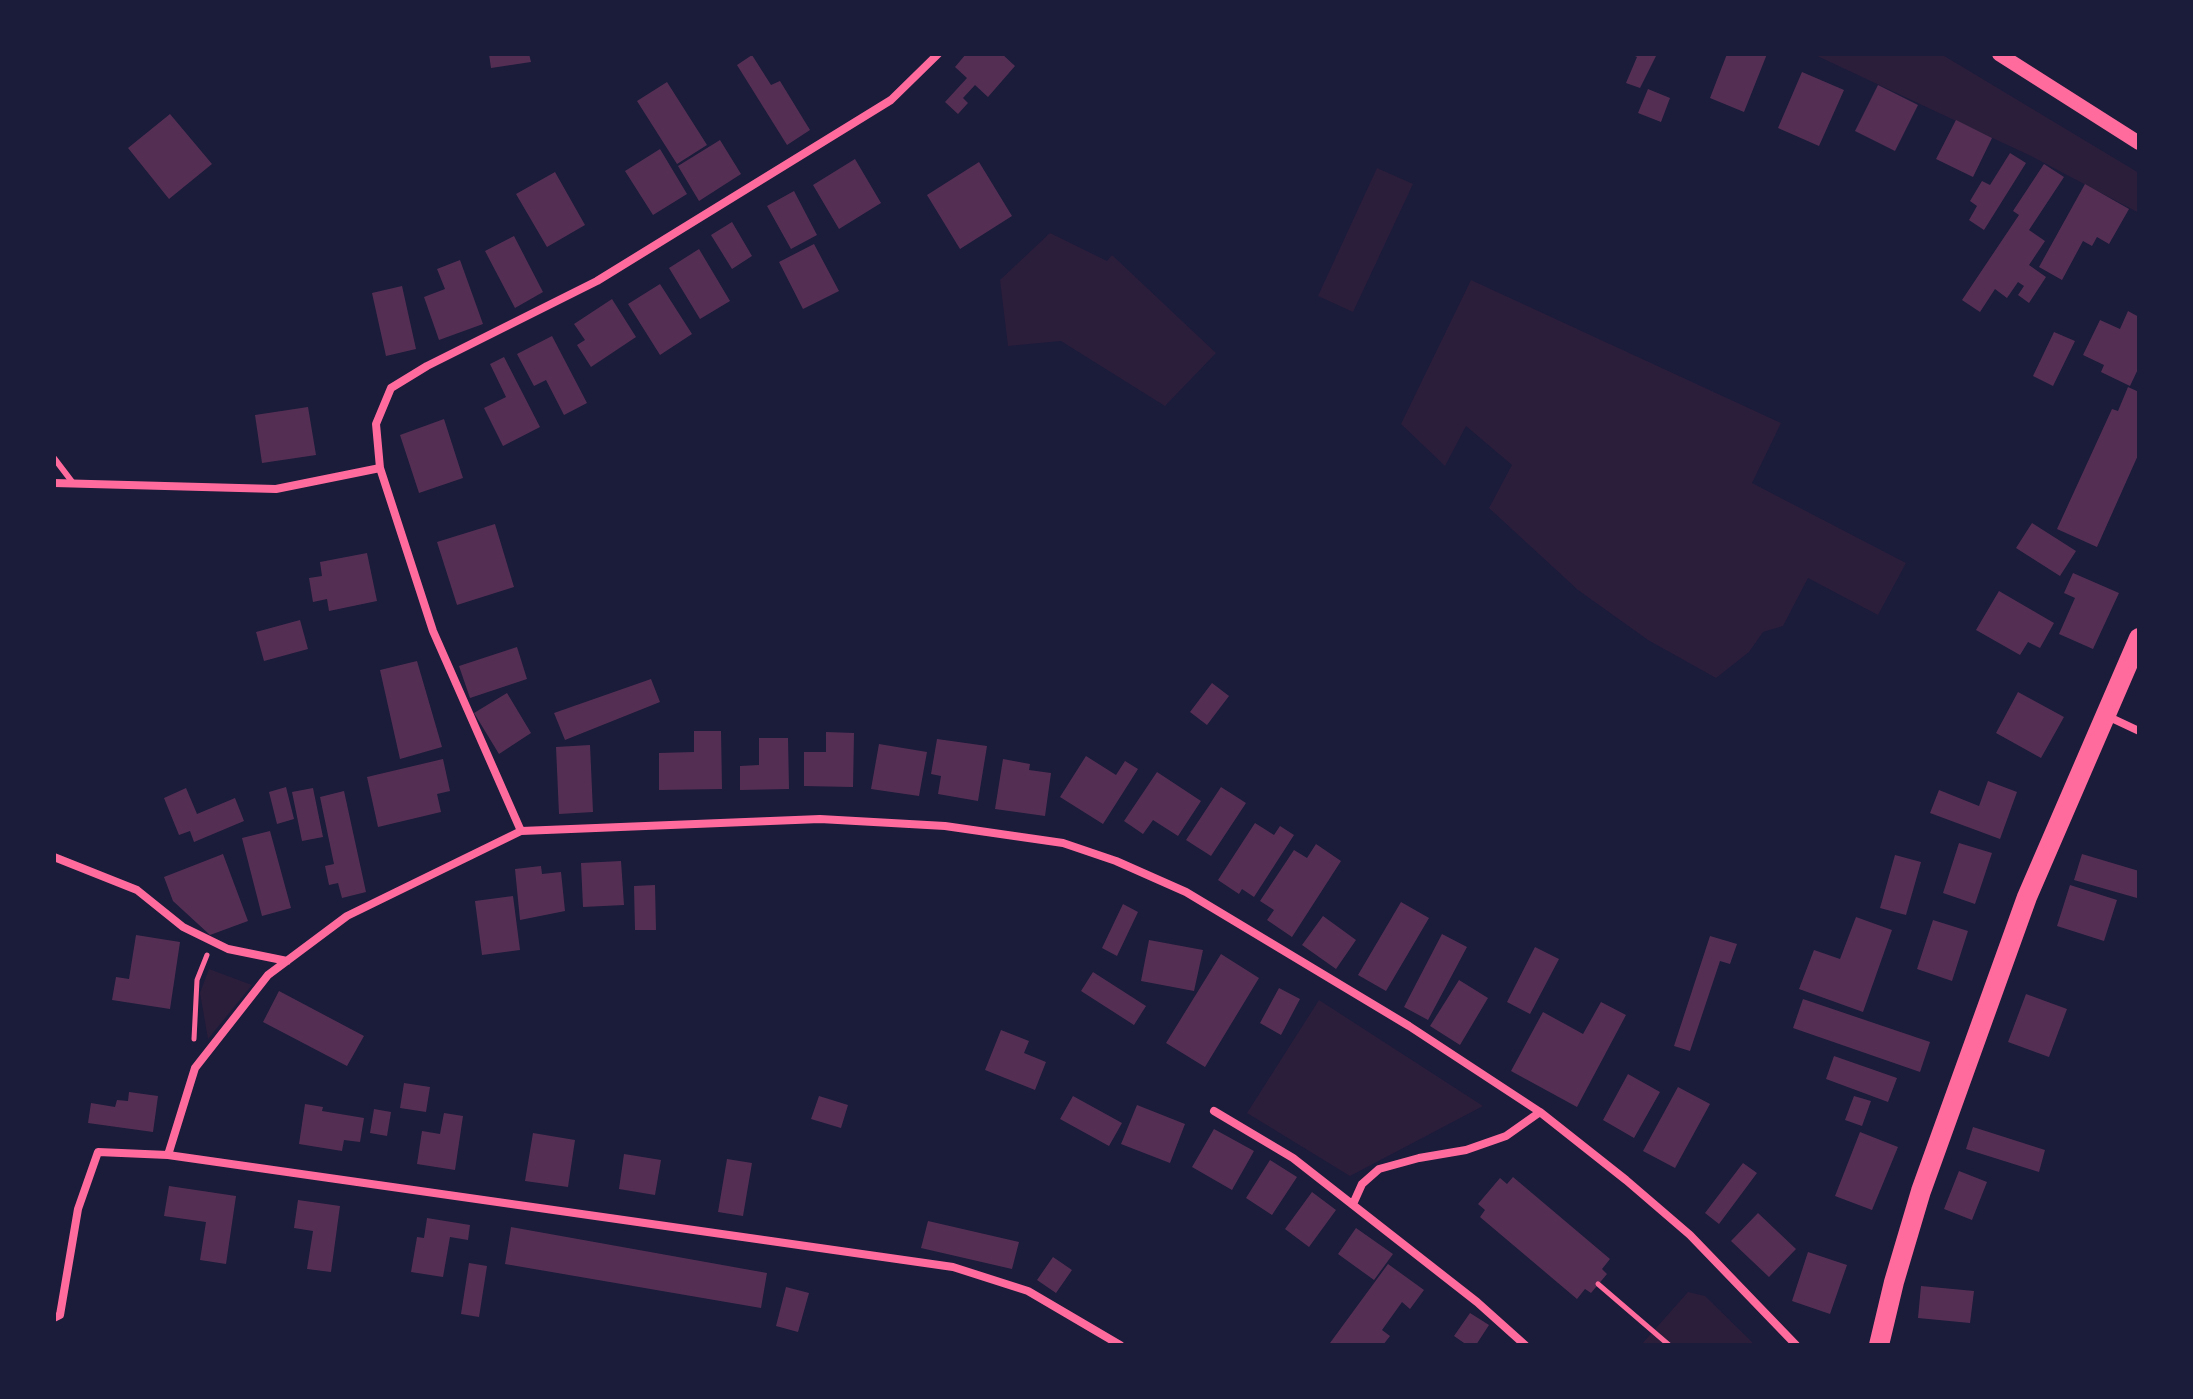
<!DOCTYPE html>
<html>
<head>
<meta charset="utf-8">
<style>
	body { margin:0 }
	#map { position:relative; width:2193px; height:1399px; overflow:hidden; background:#1b1b3a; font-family:"Work Sans",sans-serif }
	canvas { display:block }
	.frame { position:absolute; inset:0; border:56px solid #1b1b3a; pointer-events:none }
</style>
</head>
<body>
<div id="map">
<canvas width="2193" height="1399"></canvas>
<div class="frame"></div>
</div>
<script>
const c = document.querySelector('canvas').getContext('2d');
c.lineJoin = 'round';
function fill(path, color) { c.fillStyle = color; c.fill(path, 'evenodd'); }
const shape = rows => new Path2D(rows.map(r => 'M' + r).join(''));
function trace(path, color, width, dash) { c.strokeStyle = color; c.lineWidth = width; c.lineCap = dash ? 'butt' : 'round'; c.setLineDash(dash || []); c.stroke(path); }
fill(shape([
	[1813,54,1941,54,2139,173,2139,213,2031,156],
	[1377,168,1413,184,1353,312,1318,296],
	[1050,233,1107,261,1112,255,1216,353,1165,406,1061,341,1008,346,1000,280],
	[1471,280,1781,423,1752,483,1906,563,1878,615,1808,578,1783,626,1763,632,1749,652,1716,678,1648,640,1578,590,1489,508,1512,465,1466,426,1445,466,1401,424],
	[209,969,252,985,208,1039,200,993],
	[1319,1000,1483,1106,1350,1176,1247,1113],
	[1688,1292,1705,1296,1755,1345,1641,1345]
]), '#2a1e3b');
fill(shape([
	[489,54,529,54,531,62,491,68],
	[966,54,1002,54,1015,66,988,97,975,85,963,98,968,103,958,114,945,102,967,78,955,67],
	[1631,54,1657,54,1640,88,1626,83,1637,57],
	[1727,54,1767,54,1744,112,1710,98],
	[752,55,771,85,780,81,810,130,787,145,737,65],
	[1802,72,1844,90,1819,146,1778,128],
	[667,82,707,145,677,164,637,101],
	[1878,85,1918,105,1895,151,1855,131],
	[1648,89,1670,98,1661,122,1638,113],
	[170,114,212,164,169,199,128,148],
	[1956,120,1992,138,1973,177,1936,159],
	[720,140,741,174,699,201,678,166],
	[660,149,687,194,653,215,625,171],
	[2010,153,2026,163,1984,230,1969,220,1977,206,1970,201,1982,181,1990,185],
	[855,159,881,203,839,229,813,185],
	[979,162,1012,216,960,249,927,195],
	[2044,164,2064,177,2029,230,2045,241,2029,265,2046,277,2029,303,2018,295,2024,286,2018,282,2007,298,1995,289,1980,312,1962,300,2019,215,2013,211],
	[555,172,585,225,547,247,516,194],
	[2085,184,2129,209,2109,244,2097,237,2092,246,2083,241,2062,280,2039,267],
	[794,191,817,235,791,249,767,206],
	[732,222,752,256,732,269,711,235],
	[514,236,543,292,515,308,485,251],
	[814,244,839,291,803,309,779,262],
	[699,249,730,301,700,319,669,268],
	[460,260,483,324,439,340,424,297,445,289,437,269],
	[660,284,692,334,660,355,628,304],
	[402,286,416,349,386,356,372,293],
	[612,299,636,337,591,367,577,345,585,340,574,324],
	[2128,311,2139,317,2139,367,2130,386,2101,372,2104,365,2083,355,2100,320,2120,329],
	[2054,332,2075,341,2053,386,2033,376],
	[552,336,587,403,564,415,546,380,534,386,517,354],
	[504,357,540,427,503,446,484,408,506,397,490,364],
	[2128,387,2139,392,2139,453,2097,547,2057,529,2112,409,2118,411],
	[308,407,316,455,262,463,255,415],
	[444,419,463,478,419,493,400,435],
	[2032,523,2076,551,2060,576,2016,548],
	[495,524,514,587,457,605,437,542],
	[367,553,377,601,329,611,327,599,313,602,309,578,322,576,320,562],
	[2073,573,2119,593,2093,649,2059,634,2075,598,2064,593],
	[1999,591,2054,623,2040,648,2028,642,2020,655,1976,630],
	[300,620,308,649,264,661,256,632],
	[517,647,527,679,470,698,459,666],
	[417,661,442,747,400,759,380,670],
	[651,679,660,702,565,740,554,713],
	[1212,683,1229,696,1207,725,1190,712],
	[2018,692,2064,717,2041,758,1996,733],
	[507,693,531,733,499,754,474,713],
	[694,731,721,731,722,789,659,790,659,753,694,752],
	[826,732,854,733,853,787,804,786,804,752,826,752],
	[759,738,788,738,789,789,740,790,740,766,759,765],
	[937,739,987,746,978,801,938,794,941,776,931,774],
	[879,744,927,752,919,796,871,789],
	[590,745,593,812,559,814,556,747],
	[1086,756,1116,775,1125,761,1138,769,1103,824,1060,797],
	[443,759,450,791,437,794,441,812,378,827,367,777],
	[1003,759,1030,764,1029,770,1051,773,1045,816,995,809],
	[1157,772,1201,801,1178,836,1153,820,1143,834,1124,821],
	[1988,781,2017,792,2000,839,1930,813,1939,790,1979,806],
	[286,787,294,819,277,824,269,792],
	[1221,787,1246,803,1211,856,1186,840],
	[186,788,197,814,235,798,244,821,194,842,190,831,179,835,164,798],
	[313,788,323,837,302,841,292,792],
	[344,791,366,892,342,898,338,883,329,885,325,866,334,864,320,797],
	[1255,823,1274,835,1280,826,1294,835,1254,897,1242,889,1239,894,1218,880],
	[270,831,291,908,262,916,242,838],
	[1959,843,1992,853,1975,904,1943,893],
	[1316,844,1341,861,1292,937,1267,920,1274,910,1260,901,1294,850,1307,858],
	[223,854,248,921,210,935,173,901,164,877],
	[2082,854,2139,871,2137,898,2074,880],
	[1895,855,1921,862,1906,915,1880,908],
	[621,861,624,905,583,907,581,863],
	[541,866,542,874,561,872,565,911,520,920,515,869],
	[655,885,656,930,635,930,634,886],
	[2070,885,2117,900,2104,941,2057,926],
	[513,896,520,950,482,955,475,901],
	[1401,902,1429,918,1386,991,1358,975],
	[1123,904,1138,912,1117,956,1102,948],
	[1323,916,1356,940,1336,969,1302,945],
	[1856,917,1892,930,1863,1012,1799,989,1814,950,1840,959],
	[1933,920,1968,931,1952,981,1917,969],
	[1442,934,1467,947,1428,1020,1404,1007],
	[136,935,180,942,170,1009,112,1000,116,977,129,979],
	[1710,936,1737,944,1730,964,1720,961,1690,1051,1674,1046],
	[1149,940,1203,950,1194,991,1141,981],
	[1535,947,1559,959,1530,1014,1507,1002],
	[1221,954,1259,978,1205,1067,1166,1043],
	[1093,972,1146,1006,1134,1025,1081,991],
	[1459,980,1488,998,1460,1045,1430,1026],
	[1279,988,1300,999,1281,1035,1260,1023],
	[279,991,364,1036,347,1066,263,1022],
	[2026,994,2067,1009,2049,1057,2008,1042],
	[1803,999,1930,1042,1920,1072,1793,1028],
	[1601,1002,1626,1015,1577,1107,1511,1071,1543,1012,1583,1034],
	[1001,1030,1029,1041,1024,1053,1046,1062,1035,1090,985,1070],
	[1834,1056,1897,1078,1888,1102,1826,1079],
	[1628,1074,1660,1092,1634,1138,1603,1120],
	[404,1083,430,1087,426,1112,400,1108],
	[1678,1087,1710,1104,1675,1168,1643,1151],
	[129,1092,158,1096,153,1132,88,1123,91,1103,115,1107,117,1100,128,1101],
	[819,1096,848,1105,841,1128,811,1119],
	[1073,1096,1122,1123,1109,1146,1060,1119],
	[1854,1096,1871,1101,1862,1126,1845,1120],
	[305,1104,323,1107,322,1111,364,1118,360,1142,344,1140,342,1151,299,1144],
	[1137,1105,1185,1124,1170,1163,1121,1144],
	[374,1109,391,1112,387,1136,370,1133],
	[444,1113,463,1116,455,1170,417,1164,422,1131,440,1134],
	[1973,1127,2045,1150,2039,1172,1966,1149],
	[1214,1129,1254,1151,1232,1190,1192,1167],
	[1860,1132,1898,1147,1872,1210,1835,1196],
	[533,1133,575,1140,568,1187,525,1181],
	[624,1154,661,1160,655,1195,619,1189],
	[727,1159,752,1163,743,1216,718,1212],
	[1270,1160,1297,1177,1272,1215,1246,1198],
	[1743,1163,1757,1173,1719,1224,1705,1213],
	[1959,1171,1987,1182,1972,1220,1944,1209],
	[1513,1177,1610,1259,1602,1269,1607,1274,1591,1293,1585,1289,1577,1299,1480,1217,1485,1210,1478,1204,1500,1178,1507,1184],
	[169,1186,236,1196,226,1264,200,1260,206,1222,164,1216],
	[1312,1192,1336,1210,1309,1247,1285,1229],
	[298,1200,340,1206,331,1272,307,1269,313,1231,294,1228],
	[1758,1213,1796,1249,1769,1277,1731,1241],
	[427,1218,470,1225,468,1240,450,1237,443,1277,411,1272,417,1237,424,1238],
	[928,1221,1019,1242,1012,1269,921,1248],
	[511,1227,767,1273,761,1308,505,1264],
	[1356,1228,1393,1254,1374,1280,1338,1254],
	[1808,1252,1847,1265,1830,1314,1792,1301],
	[1053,1257,1072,1270,1056,1293,1037,1280],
	[469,1263,487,1266,479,1317,461,1314],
	[1388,1264,1424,1290,1410,1309,1402,1302,1382,1330,1390,1336,1383,1345,1333,1345,1330,1343],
	[1921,1286,1974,1291,1970,1323,1918,1318],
	[786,1287,809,1293,798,1332,776,1326],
	[1470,1313,1489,1325,1476,1345,1467,1345,1454,1336]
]), '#542f53');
trace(shape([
	[194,1039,197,980,207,955],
	[1598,1284,1669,1345]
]), '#ff6b9d', 5);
trace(shape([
	[54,458,73,483]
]), '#ff6b9d', 6);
trace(shape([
	[54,483,276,489,380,468],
	[2107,716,2139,731],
	[521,831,433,631,380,468,376,424,391,388,427,366,597,281,891,100,938,54],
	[54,857,137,890,183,927,228,949,287,961],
	[1214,1111,1293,1158,1477,1302,1525,1345],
	[168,1155,195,1068,268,975,347,916,521,831,820,819,945,826,1063,843,1116,861,1186,892,1409,1026,1540,1112,1626,1180,1690,1235,1796,1345],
	[1353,1204,1362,1184,1379,1169,1419,1158,1466,1150,1506,1136,1540,1112],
	[54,1318,60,1315,78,1209,98,1152,168,1155,953,1267,1028,1291,1120,1345]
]), '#ff6b9d', 8);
trace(shape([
	[1999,54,2139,143]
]), '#ff6b9d', 14);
trace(shape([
	[1879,1345,1894,1282,1921,1191,2027,897,2139,638]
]), '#ff6b9d', 20);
</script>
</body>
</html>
